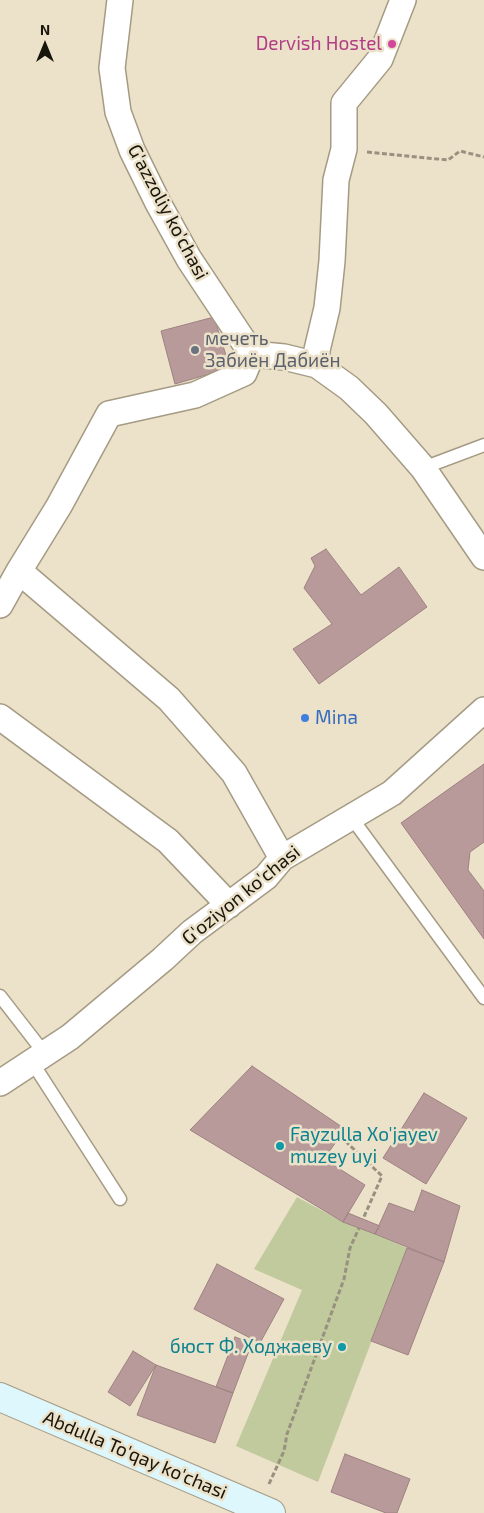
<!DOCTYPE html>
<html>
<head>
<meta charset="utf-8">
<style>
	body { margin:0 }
	#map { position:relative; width:484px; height:1513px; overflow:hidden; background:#ece1c9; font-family:"Exo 2",sans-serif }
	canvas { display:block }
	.north { position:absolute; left:20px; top:20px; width:50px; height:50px; -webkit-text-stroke:4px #ece1c9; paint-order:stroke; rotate:0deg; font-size:14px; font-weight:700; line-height:20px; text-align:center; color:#18150c }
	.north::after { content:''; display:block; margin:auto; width:18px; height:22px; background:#18150c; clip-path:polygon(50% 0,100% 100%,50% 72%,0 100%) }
</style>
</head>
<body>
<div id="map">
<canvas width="484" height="1513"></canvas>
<div class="north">N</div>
</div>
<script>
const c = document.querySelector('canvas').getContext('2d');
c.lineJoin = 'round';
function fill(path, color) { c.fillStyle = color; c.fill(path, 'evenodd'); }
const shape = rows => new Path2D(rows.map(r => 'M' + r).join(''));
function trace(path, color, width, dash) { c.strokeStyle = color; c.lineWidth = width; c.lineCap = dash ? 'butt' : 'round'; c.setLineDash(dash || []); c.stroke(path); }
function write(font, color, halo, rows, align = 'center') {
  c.font = font + ' "Exo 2",sans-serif'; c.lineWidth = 5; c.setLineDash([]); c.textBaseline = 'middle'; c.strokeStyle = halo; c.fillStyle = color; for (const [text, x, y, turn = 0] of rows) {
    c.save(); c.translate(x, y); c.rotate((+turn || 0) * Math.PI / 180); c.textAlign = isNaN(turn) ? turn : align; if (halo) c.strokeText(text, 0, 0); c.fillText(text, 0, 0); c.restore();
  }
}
fill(shape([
	[297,1197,343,1222,375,1234,407,1248,318,1482,236,1446,302,1290,254,1269]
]), '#c0ca9d');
const building = shape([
	[214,317,230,368,175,384,161,331,214,317],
	[326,549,361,595,399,567,427,607,319,684,293,649,332,624,304,588,315,566,311,558,326,549],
	[484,764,484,842,470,852,468,870,484,891,484,939,401,823,484,764],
	[252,1066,345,1129,324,1159,365,1185,343,1222,190,1130,252,1066],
	[424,1093,467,1118,426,1184,383,1158,424,1093],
	[422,1190,460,1206,444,1262,375,1234,389,1203,414,1212,422,1190],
	[348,1213,380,1226,375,1234,343,1222,348,1213],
	[407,1248,444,1262,408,1355,371,1341,407,1248],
	[217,1264,284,1299,260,1343,194,1309,217,1264],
	[235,1337,252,1343,233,1393,216,1387,235,1337],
	[133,1351,156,1365,130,1406,108,1392,133,1351],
	[156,1365,233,1393,215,1443,137,1415,156,1365],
	[345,1454,410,1479,397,1513,386,1513,331,1492,345,1454]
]);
fill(building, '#b79a99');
trace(building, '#9e8281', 1);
const lane = shape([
	[423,468,484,445],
	[351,817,484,998],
	[0,996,45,1054],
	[32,1062,120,1199]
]);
const street = shape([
	[120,0,112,68,118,112,132,150,158,203,189,259,252,354],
	[317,365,317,350,327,308,332,261,336,180,344,149,344,103,380,59,403,0],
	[19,571,169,699,234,773,282,858],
	[0,605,19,571,59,506,109,414,195,395,244,373,252,354,284,357,317,365,349,388,376,414,423,468,484,557],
	[0,717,168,841,229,905],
	[0,1083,70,1037,163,959,192,932,266,877,282,858,392,793,484,710]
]);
const secondary = shape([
	[0,1397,271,1513]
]);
trace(lane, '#a59b84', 15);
trace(street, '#a59b84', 28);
trace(secondary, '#a59b84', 30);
trace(shape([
	[367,152,448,160,460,151,484,157],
	[340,1136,382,1176,363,1219],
	[269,1484,284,1451,287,1434,344,1279,350,1248,359,1228]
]), '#99917f', 3, [5, 2.5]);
trace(lane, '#fff', 12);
trace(street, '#fff', 25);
trace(secondary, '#ddf7fd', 28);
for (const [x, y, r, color] of [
	[392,44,5,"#d1479c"],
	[195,350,5,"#6b7280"],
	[305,718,5,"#3f7fe0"],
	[280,1146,5,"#0f9aa8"],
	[342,1347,5,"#0f9aa8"]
]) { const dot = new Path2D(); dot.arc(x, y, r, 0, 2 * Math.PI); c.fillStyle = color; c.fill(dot); trace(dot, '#ece1c9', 2); }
write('19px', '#b23c85', '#ece1c9', [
	["Dervish Hostel",382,44]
], 'right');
write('19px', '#18150c', '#ece1c9', [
	["G'azzoliy ko'chasi",168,212,62],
	["G'oziyon ko'chasi",241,895,-39],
	["Abdulla To'qay ko'chasi",135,1455,23]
]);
write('19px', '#5b616d', '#ece1c9', [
	["мечеть",205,339],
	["Забиён Дабиён",205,361]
], 'left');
write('19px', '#366cbe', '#ece1c9', [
	["Mina",315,718]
], 'left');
write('19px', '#0d838f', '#ece1c9', [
	["Fayzulla Xo'jayev",290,1135],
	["muzey uyi",290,1157],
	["бюст Ф. Ходжаеву",332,1347,"right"]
], 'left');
</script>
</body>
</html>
